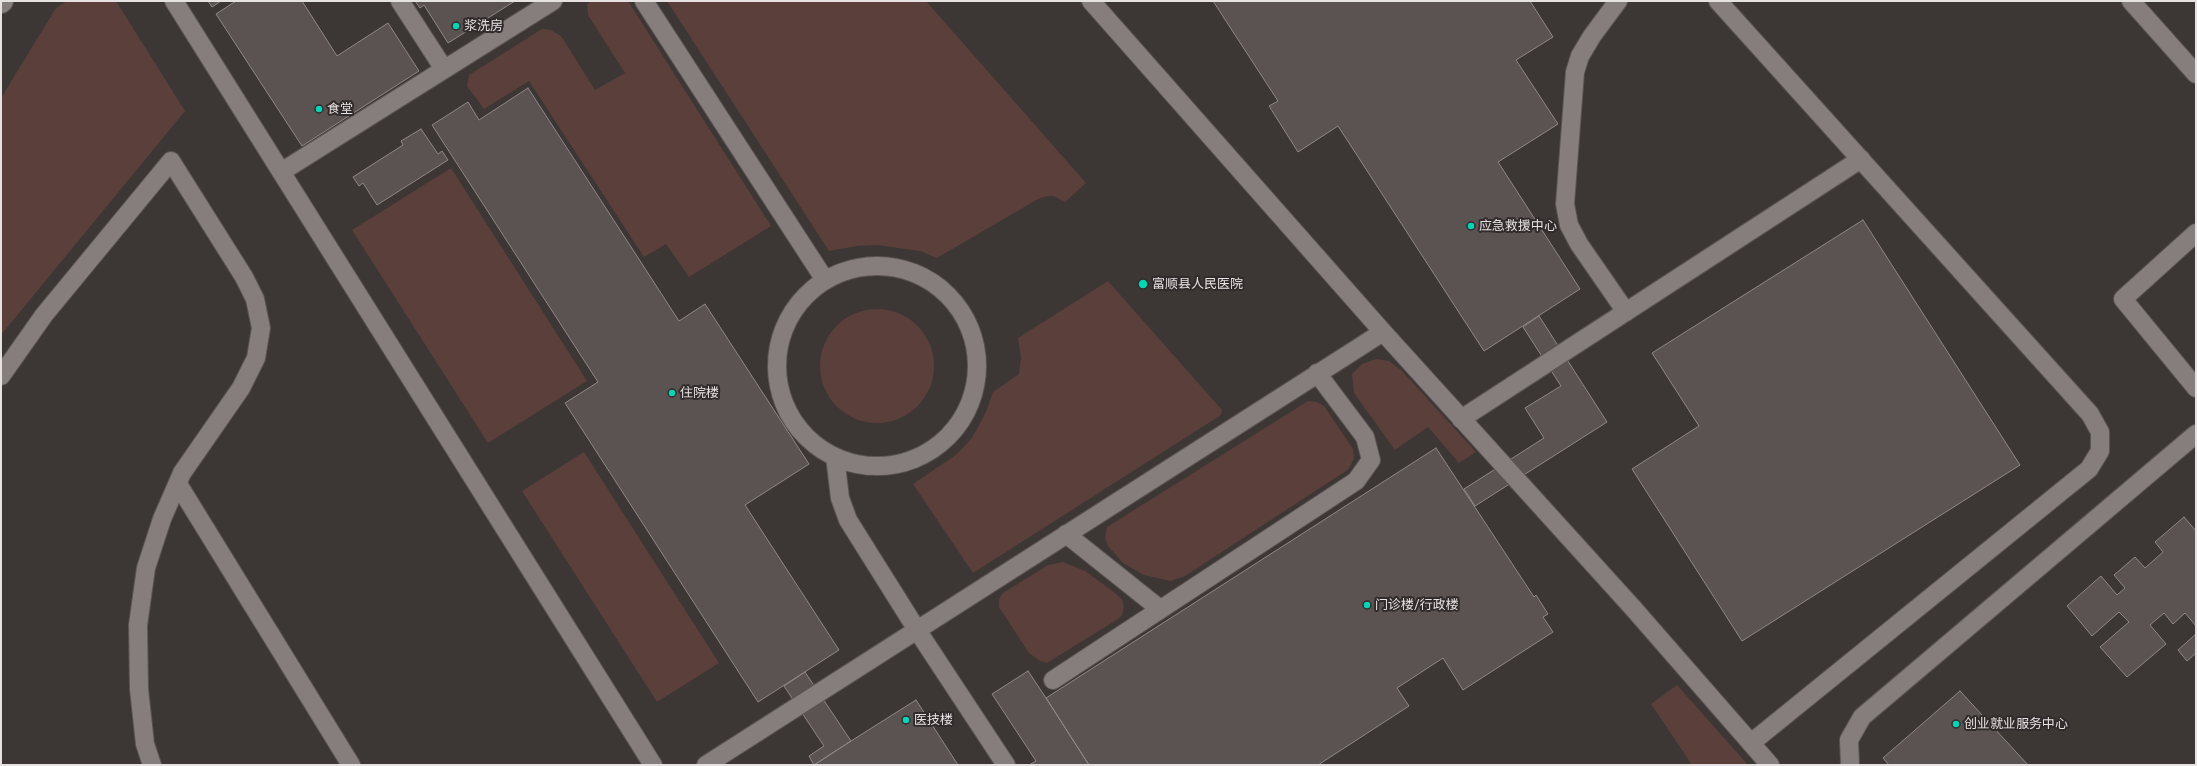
<!DOCTYPE html>
<html>
<head>
<meta charset="utf-8">
<style>
	body { margin:0 }
	#map { position:relative; width:2197px; height:766px; overflow:hidden; background:#3c3635; font-family:"Work Sans",sans-serif }
	canvas { display:block }
	.frame { position:absolute; inset:0; border:2px solid #e6e2e1; pointer-events:none }
</style>
</head>
<body>
<div id="map">
<canvas width="2197" height="766"></canvas>
<div class="frame"></div>
</div>
<script>
const c = document.querySelector('canvas').getContext('2d');
c.lineJoin = 'round';
function fill(path, color) { c.fillStyle = color; c.fill(path, 'evenodd'); }
const shape = rows => new Path2D(rows.map(r => 'M' + r).join(''));
function trace(path, color, width, dash) { c.strokeStyle = color; c.lineWidth = width; c.lineCap = dash ? 'butt' : 'round'; c.setLineDash(dash || []); c.stroke(path); }
function write(font, color, halo, rows, align = 'center') {
  c.font = font + ' "Work Sans","Noto Sans SC",sans-serif'; c.lineWidth = 4; c.setLineDash([]); c.textBaseline = 'middle'; c.strokeStyle = halo; c.fillStyle = color; for (const [text, x, y, turn = 0] of rows) {
    c.save(); c.translate(x, y); c.rotate((+turn || 0) * Math.PI / 180); c.textAlign = isNaN(turn) ? turn : align; if (halo) c.strokeText(text, 0, 0); c.fillText(text, 0, 0); c.restore();
  }
}
fill(shape([
	[67,1,116,1,185,111,1,335,1,98,56,8],
	[590,1,628,1,771,226,689,277,666,244,644,257,529,81,484,109,467,86,469,75,542,29,551,30,561,36,595,90,625,73,588,15,587,5],
	[667,1,926,1,1086,183,1065,202,1054,196,1047,196,1038,199,937,258,920,251,877,245,857,246,829,251],
	[451,168,587,381,488,443,352,230],
	[1108,281,1222,410,1221,415,973,573,913,484,957,454,972,438,986,412,993,392,1019,374,1021,358,1018,338],
	'820 366a57 57 0 1 1 114 0a57 57 0 1 1-114 0Z',
	[1376,359,1389,361,1401,370,1476,452,1459,463,1428,427,1395,450,1354,393,1352,374,1362,364],
	[1308,401,1317,402,1324,406,1353,449,1354,458,1349,469,1185,576,1170,581,1144,575,1123,563,1108,546,1105,538,1107,527],
	[584,452,719,663,657,702,522,491],
	[1063,562,1085,571,1111,590,1122,599,1124,607,1122,615,1118,619,1047,663,1040,661,1029,653,999,607,999,599,1003,593,1048,565],
	[1677,685,1748,765,1692,765,1651,704]
]), '#5b3f3b');
const building = shape([
	[208,1,221,1,212,7,208,1],
	[236,1,302,1,337,56,388,23,419,71,302,146,216,14,236,1],
	[415,1,515,1,448,43,424,5,420,8,415,1],
	[1213,1,1530,1,1553,37,1516,60,1558,124,1498,162,1580,289,1484,351,1338,126,1298,152,1269,106,1278,101,1213,1],
	[528,88,679,321,705,304,809,464,745,505,839,650,758,702,565,403,598,382,432,125,468,102,479,120,528,88],
	[421,129,438,154,442,151,448,160,377,205,363,183,359,186,353,177,403,145,401,141,421,129],
	[1863,220,2020,465,1742,641,1632,469,1699,426,1652,353,1863,220],
	[1539,316,1607,422,1475,506,1464,489,1544,438,1525,408,1561,386,1523,327,1539,316],
	[1436,448,1534,597,1536,595,1548,614,1543,617,1553,632,1463,690,1443,658,1397,688,1409,706,1318,765,1089,765,1046,698,1436,448],
	[2184,517,2196,531,2196,626,2185,613,2173,624,2164,613,2150,625,2166,644,2127,677,2100,647,2129,622,2119,612,2092,636,2067,606,2101,576,2117,595,2125,588,2114,575,2135,557,2145,568,2163,552,2155,542,2184,517],
	[2196,634,2196,653,2187,661,2178,650,2196,634],
	[1028,671,1046,698,1089,765,1029,765,1036,761,992,694,1028,671],
	[805,672,851,741,814,765,809,756,824,746,784,686,805,672],
	[1960,691,2028,765,1889,765,1883,758,1960,691],
	[916,700,958,765,814,765,851,741,916,700]
]);
fill(building, '#5a5351');
trace(building, '#908887', 1);
const lane = shape([
	[174,1,653,765],
	[400,1,444,69],
	[644,1,825,280],
	[1091,1,1383,332,1633,608,1770,765],
	[1618,1,1592,36,1580,56,1575,72,1565,204,1569,225,1579,244,1626,312],
	[1718,1,2090,414,2100,432,2100,451,2089,469,1751,743],
	[2131,1,2196,74],
	[281,172,553,1],
	[2196,233,2123,299,2196,388],
	'777 366a100 100 0 1 1 200 0a100 100 0 1 1-200 0Z',
	[1,376,44,315,171,161,244,277,255,299,261,328,256,358,241,388,182,473,162,519,146,568,138,625,139,689,145,744,152,765],
	[1461,419,1861,159],
	[835,457,840,498,848,520,917,630,1006,765],
	[178,484,351,765],
	[1066,534,1160,609],
	[1053,680,1356,481,1371,460,1365,437,1317,373],
	[706,765,1383,332],
	[1850,765,1849,740,1862,717,2196,434]
]);
const secondary = shape([
	[1,2,2,1]
]);
trace(lane, '#5a5453', 20);
trace(secondary, '#5a5453', 24);
trace(lane, '#867e7d', 18);
trace(secondary, '#867e7d', 22);
for (const [x, y, r, color] of [
	[456,26,4,"#04d5b6"],
	[319,109,4,"#04d5b6"],
	[1471,226,4,"#04d5b6"],
	[1143,284,5,"#04d5b6"],
	[672,393,4,"#04d5b6"],
	[1367,605,4,"#04d5b6"],
	[906,720,4,"#04d5b6"],
	[1956,724,4,"#04d5b6"]
]) { const dot = new Path2D(); dot.arc(x, y, r, 0, 2 * Math.PI); c.fillStyle = color; c.fill(dot); trace(dot, '#322b2b', 1.5); }
write('13px', '#e6e2e1', '#322b2b', [
	["浆洗房",464,26],
	["食堂",327,109],
	["应急救援中心",1479,226],
	["富顺县人民医院",1152,284],
	["住院楼",680,393],
	["门诊楼/行政楼",1375,605],
	["医技楼",914,720],
	["创业就业服务中心",1964,724]
], 'left');
</script>
</body>
</html>
